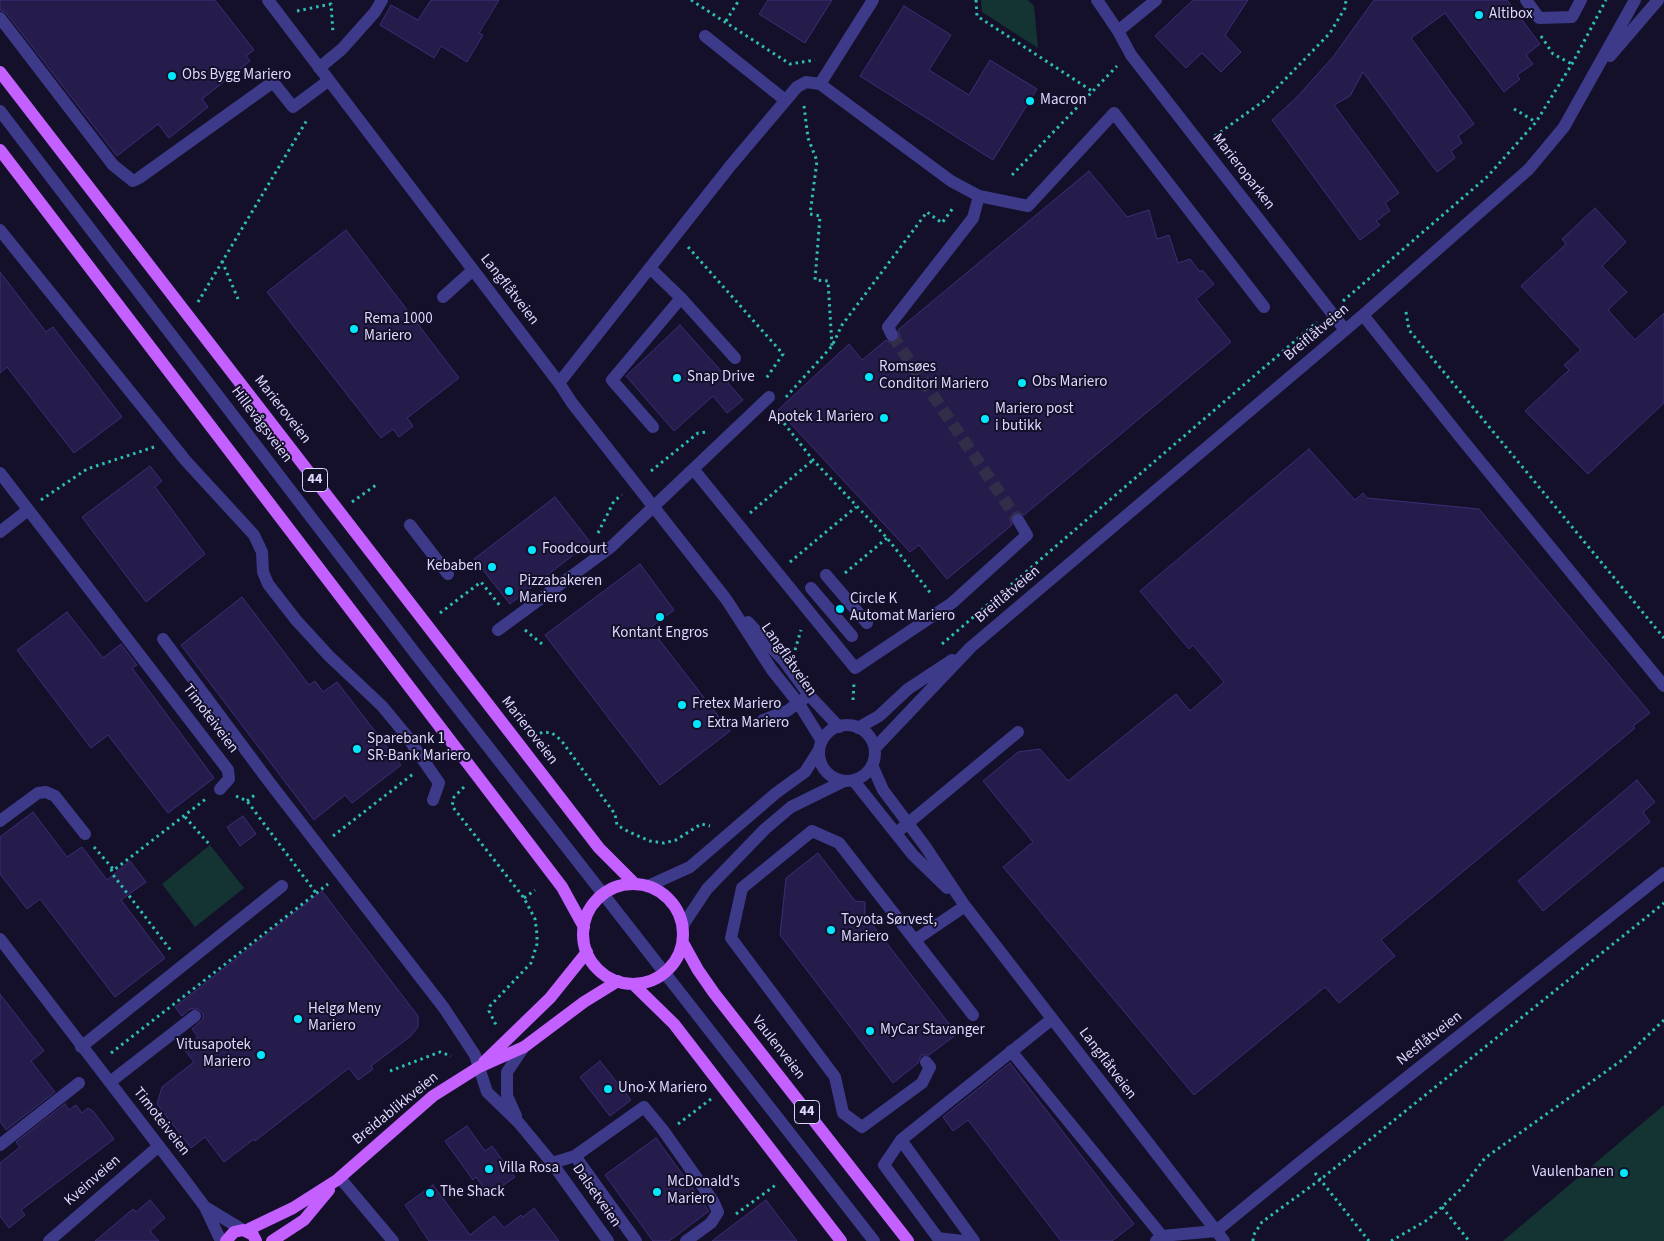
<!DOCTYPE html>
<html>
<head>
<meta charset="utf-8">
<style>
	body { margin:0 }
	canvas { display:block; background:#14102a }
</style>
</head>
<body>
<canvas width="1664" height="1241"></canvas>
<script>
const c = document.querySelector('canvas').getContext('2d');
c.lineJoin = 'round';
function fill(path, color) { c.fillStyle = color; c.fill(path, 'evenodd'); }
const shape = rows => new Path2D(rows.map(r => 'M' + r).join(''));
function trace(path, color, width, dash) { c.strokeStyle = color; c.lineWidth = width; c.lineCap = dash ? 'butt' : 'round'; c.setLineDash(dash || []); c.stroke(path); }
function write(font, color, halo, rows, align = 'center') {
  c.font = font + ' "Source Sans 3",sans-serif'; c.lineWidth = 4; c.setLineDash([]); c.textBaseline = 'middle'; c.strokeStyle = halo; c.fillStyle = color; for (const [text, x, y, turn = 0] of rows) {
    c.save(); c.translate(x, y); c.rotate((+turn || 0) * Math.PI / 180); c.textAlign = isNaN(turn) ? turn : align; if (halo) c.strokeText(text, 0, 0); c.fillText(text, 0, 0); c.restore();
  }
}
fill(shape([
	[981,0,1028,0,1034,6,1038,48,982,12],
	[210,845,244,888,195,927,162,884],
	[1664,1105,1664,1241,1503,1241]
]), '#133433');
const building = shape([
	[0,0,215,0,254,50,246,56,250,61,202,99,208,107,169,138,158,124,117,156,6,13,0,10,0,0],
	[431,0,499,0,479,33,483,35,467,62,441,46,434,58,380,25,391,5,418,20,431,0],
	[768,0,832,0,805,43,759,14,768,0],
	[1193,0,1248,0,1225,35,1241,52,1221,72,1202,53,1186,68,1155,36,1193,0],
	[1374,0,1507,0,1540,44,1526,55,1533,64,1517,75,1520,79,1504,92,1445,13,1411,38,1474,124,1458,136,1462,143,1451,151,1455,158,1437,172,1363,72,1350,96,1334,105,1399,193,1385,203,1390,211,1376,221,1380,225,1360,240,1272,120,1296,98,1333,57,1374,0],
	[904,6,951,35,929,70,969,95,990,60,1037,89,993,160,860,76,904,6],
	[1089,171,1127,217,1149,210,1157,239,1169,235,1178,263,1190,259,1200,272,1202,270,1214,284,1196,299,1231,342,1024,515,1018,512,1013,513,1010,520,1012,525,947,579,919,545,910,552,778,410,849,344,862,360,886,340,891,343,896,342,900,336,898,330,1089,171],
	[1595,208,1626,242,1602,266,1627,292,1608,310,1635,340,1664,313,1664,403,1588,474,1525,411,1569,370,1564,365,1581,350,1521,286,1566,244,1562,239,1595,208],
	[346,230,459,378,407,418,413,426,399,437,393,429,381,438,267,292,346,230],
	[0,272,46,332,53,327,122,417,74,453,7,367,0,373,0,272],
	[680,325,730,381,728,383,743,400,727,413,713,396,674,431,626,376,680,325],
	[1309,449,1355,500,1363,493,1367,498,1479,509,1650,713,1633,726,1635,728,1381,940,1395,956,1339,1003,1325,987,1194,1095,1003,867,1033,842,983,781,1018,752,1040,749,1068,781,1176,694,1190,711,1224,682,1193,645,1189,649,1140,591,1309,449],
	[150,466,162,481,155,487,205,554,146,602,82,517,150,466],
	[555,497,590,542,510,604,474,559,555,497],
	[640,564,674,610,650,628,730,731,660,785,545,635,640,564],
	[242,597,309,685,315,681,323,692,337,682,401,765,352,803,345,795,314,820,181,645,242,597],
	[67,612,103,658,121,644,137,665,132,668,214,778,168,813,108,735,91,748,17,650,67,612],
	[1637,780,1655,802,1643,812,1650,822,1543,911,1518,881,1637,780],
	[33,812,67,857,82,847,107,880,130,861,146,882,121,900,165,958,115,997,40,899,27,909,0,874,0,837,33,812],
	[243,816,256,834,240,846,227,827,243,816],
	[818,853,855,901,865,902,865,915,957,1034,929,1055,921,1055,918,1063,893,1083,780,935,786,878,818,853],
	[322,891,418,1016,418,1027,411,1036,371,1066,373,1069,358,1080,349,1068,255,1141,254,1139,224,1162,205,1137,191,1148,157,1104,162,1087,194,1062,183,1048,198,1037,192,1029,203,1019,203,1014,198,1009,190,1009,182,1016,175,1007,322,891],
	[0,994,44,1051,31,1061,55,1092,6,1130,0,1121,0,994],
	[600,1061,631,1100,610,1116,580,1077,600,1061],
	[1010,1063,1134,1224,1112,1241,1061,1241,968,1120,953,1131,943,1117,1010,1063],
	[65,1104,69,1110,76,1105,82,1113,88,1108,93,1111,114,1139,21,1210,25,1215,9,1228,0,1216,0,1163,20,1147,16,1142,65,1104],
	[467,1126,485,1151,492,1146,515,1177,489,1195,476,1177,473,1180,445,1141,467,1126],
	[656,1138,709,1211,669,1241,653,1241,605,1175,656,1138],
	[433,1185,470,1235,494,1216,504,1228,521,1215,523,1217,534,1208,559,1241,429,1241,405,1205,433,1185],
	[150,1200,165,1218,150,1231,159,1241,95,1241,133,1209,136,1212,150,1200],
	[766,1200,797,1241,712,1241,766,1200]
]);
fill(building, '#251c4b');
trace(building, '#3c2d78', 1);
trace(shape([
	[892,335,1018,520]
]), '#322e4a', 12, [12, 6]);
trace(shape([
	[691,0,790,64,815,60],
	[976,0,977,16,1092,91],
	[297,11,331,4,333,33],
	[726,21,739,0],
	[1541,36,1553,54,1572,64],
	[804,106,808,138,817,161,810,214,820,216,815,280,828,281,832,346],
	[1514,109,1536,122],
	[1215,136,1265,100,1330,33,1345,8,1346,0],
	[1012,175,1117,66],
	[688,247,783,354,765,380],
	[222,261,238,299],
	[1343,301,1488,176,1536,122,1572,64,1606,0],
	[198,302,307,120],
	[1406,312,1409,330,1664,638],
	[786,397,832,346,842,325,927,212,942,223,953,208],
	[776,413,813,460,887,538,932,595],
	[651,471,698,433,707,432],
	[41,500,87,469,154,447],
	[352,502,376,485],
	[750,513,813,460],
	[598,533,614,501,622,495],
	[790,562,856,507],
	[845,573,887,538],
	[440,613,481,582,501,607],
	[525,630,542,644],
	[942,644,1317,322],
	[795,650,801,630],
	[853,700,854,683],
	[534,736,543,732,552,733,561,740,615,814,617,825,629,832,650,841,664,843,676,840,701,824,710,826],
	[464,787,454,797,452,806,524,898,535,919,537,934,537,944,531,963,490,1006,489,1011,496,1025],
	[236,796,247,801,316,893],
	[247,801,256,794],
	[185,817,210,845],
	[333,836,413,774],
	[94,847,114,870,207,798],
	[111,869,114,876,172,952],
	[524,898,535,890],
	[111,1053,328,884],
	[390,1071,440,1052,451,1056],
	[678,1124,711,1099],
	[1315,1173,1369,1241],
	[1442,1207,1469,1241],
	[736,1214,777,1184],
	[1253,1241,1253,1236,1262,1222,1321,1179,1664,903],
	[1391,1241,1429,1219,1462,1188,1485,1158,1622,1060,1664,1020]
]), '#2ebeb5', 3, [2.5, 4]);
trace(shape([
	[268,0,559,383,572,403,726,599,772,670,799,704,822,741],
	[1097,0,1118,31,1156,0],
	[1526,0,1539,18,1572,17,1581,0],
	[0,18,113,165,133,181,139,178,273,82,293,107,328,81],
	[1118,31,1131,55,1345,330],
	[705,36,785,100],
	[1610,56,1658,0],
	[319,68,342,49,375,12,382,0],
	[820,84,951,181,979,196,1028,206,1114,113,1264,307],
	[0,111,418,657,874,1241],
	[0,230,186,461,254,535,262,552,263,572,268,584,296,620,329,656,382,706,406,735,439,783,433,800],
	[650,268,681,298,735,358],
	[443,297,473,270],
	[1363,315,1461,438,1664,686],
	[892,335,888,327,973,218,979,196],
	[559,383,731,165,797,87,806,82,820,84,873,0],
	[653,427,612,380,681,298],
	[694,470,855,668,952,603,1027,535,1018,520],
	[0,473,228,770,229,779,220,789],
	[410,525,448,574],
	[0,532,28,510],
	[826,575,867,623],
	[811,588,852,636],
	[748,622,784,661,809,695,839,727],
	[498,630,611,547,769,397],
	[163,639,270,783,444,1008,475,1055,487,1092,519,1123,552,1163,608,1241],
	[763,720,787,711,805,698],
	'819 753a28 28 0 1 1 56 0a28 28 0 1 1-56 0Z',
	[858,728,879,716,908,689,952,660],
	[875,748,971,647,1363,315,1529,169,1564,127,1635,0],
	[872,765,883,790,925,846,965,906,1224,1241],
	[854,781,913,855,947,888],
	[0,821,38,793,46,792,55,796,85,834],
	[901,829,1018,732],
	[648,886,690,867,776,793,805,772,819,750],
	[683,925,707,889,765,829,791,807,844,781],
	[0,939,181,1175,205,1207,221,1241],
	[915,940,965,906],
	[81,1047,282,886],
	[1011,1051,1162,1236],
	[926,1062,930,1067,922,1083,862,1127,843,1113,835,1077,731,938,742,888,812,831,839,843,973,1015],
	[110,1082,195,1016],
	[516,1116,507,1096,507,1072,524,1047],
	[901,1140,884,1165,938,1238,962,1241],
	[0,1145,79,1083],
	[575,1156,636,1241],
	[552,1163,575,1156,644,1107,663,1130,713,1201,718,1212,711,1223,686,1241],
	[340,1178,393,1241],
	[205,1207,243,1230],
	[1216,1231,1303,1160,1664,873],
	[49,1241,159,1146],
	[974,1241,901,1140,1052,1019],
	[1156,1241,1162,1236,1216,1231]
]), '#3d3a8a', 12);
trace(shape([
	[0,72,599,848,634,883],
	[0,150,562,887,584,927],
	'583 934a50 50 0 1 1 100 0a50 50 0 1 1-100 0Z',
	[683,943,698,970,714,993,908,1241],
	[633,984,674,1024,841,1241],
	[484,1062,550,998,587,952],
	[245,1231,293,1208,337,1180,433,1096,479,1067,524,1047,584,1002,618,981],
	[226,1241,234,1232,243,1230,253,1235,256,1241],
	[272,1241,304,1220,329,1190]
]), '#c360ff', 12);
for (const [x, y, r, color] of [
	[1479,15,5,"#05e7ff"],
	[172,76,5,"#05e7ff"],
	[1030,101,5,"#05e7ff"],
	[354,329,5,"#05e7ff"],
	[869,377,5,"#05e7ff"],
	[677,378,5,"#05e7ff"],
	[1022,383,5,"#05e7ff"],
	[884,418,5,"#05e7ff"],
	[985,419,5,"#05e7ff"],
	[532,550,5,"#05e7ff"],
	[492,567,5,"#05e7ff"],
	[509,591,5,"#05e7ff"],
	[840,609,5,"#05e7ff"],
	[660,617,5,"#05e7ff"],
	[682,705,5,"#05e7ff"],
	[697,724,5,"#05e7ff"],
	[357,749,5,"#05e7ff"],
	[831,930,5,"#05e7ff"],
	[298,1019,5,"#05e7ff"],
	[870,1031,5,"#05e7ff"],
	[261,1055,5,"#05e7ff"],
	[608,1089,5,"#05e7ff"],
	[489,1169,5,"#05e7ff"],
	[1624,1173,5,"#05e7ff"],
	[657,1192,5,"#05e7ff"],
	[430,1193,5,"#05e7ff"]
]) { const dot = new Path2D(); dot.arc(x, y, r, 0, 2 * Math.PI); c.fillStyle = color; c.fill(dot); trace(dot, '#14102a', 2); }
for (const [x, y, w] of [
	[315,480,25],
	[807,1112,25]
]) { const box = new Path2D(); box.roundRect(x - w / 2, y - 11.5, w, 23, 4); c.fillStyle = '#14102a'; c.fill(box); trace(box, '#ddd9ff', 1); }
write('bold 14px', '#ddd9ff', null, [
	["44",315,480],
	["44",807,1112]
]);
write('15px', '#ddd9ff', '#14102a', [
	["Altibox",1489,15],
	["Obs Bygg Mariero",182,76],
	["Macron",1040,101],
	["Rema 1000",364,320],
	["Mariero",364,337],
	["Romsøes",879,368],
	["Conditori Mariero",879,385],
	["Snap Drive",687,378],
	["Obs Mariero",1032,383],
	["Mariero post",995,410],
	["i butikk",995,427],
	["Apotek 1 Mariero",874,418,"right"],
	["Foodcourt",542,550],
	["Kebaben",482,567,"right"],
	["Pizzabakeren",519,582],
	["Mariero",519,599],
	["Circle K",850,600],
	["Automat Mariero",850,617],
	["Kontant Engros",660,634,"center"],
	["Fretex Mariero",692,705],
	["Extra Mariero",707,724],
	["Sparebank 1",367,740],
	["SR-Bank Mariero",367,757],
	["Toyota Sørvest,",841,921],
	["Mariero",841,938],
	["Helgø Meny",308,1010],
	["Mariero",308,1027],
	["MyCar Stavanger",880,1031],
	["Vitusapotek",251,1046,"right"],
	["Mariero",251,1063,"right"],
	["Uno-X Mariero",618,1089],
	["Villa Rosa",499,1169],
	["Vaulenbanen",1614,1173,"right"],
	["McDonald's",667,1183],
	["Mariero",667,1200],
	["The Shack",440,1193]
], 'left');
write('15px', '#ddd9ff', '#14102a', [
	["Marieroparken",1243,172,52],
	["Langflåtveien",509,290,52],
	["Breiflåtveien",1317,333,-40],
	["Marieroveien",282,410,52],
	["Hillevågsveien",261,425,53],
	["Breiflåtveien",1008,595,-40],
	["Langflåtveien",788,660,55],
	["Timoteiveien",210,719,53],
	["Marieroveien",529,731,52],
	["Nesflåtveien",1430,1039,-38],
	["Vaulenveien",778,1048,52],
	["Langflåtveien",1107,1064,53],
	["Breidablikkveien",396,1109,-39],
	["Timoteiveien",161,1122,52],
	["Kveinveien",93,1181,-41],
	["Dalsetveien",596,1196,55]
]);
</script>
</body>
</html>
